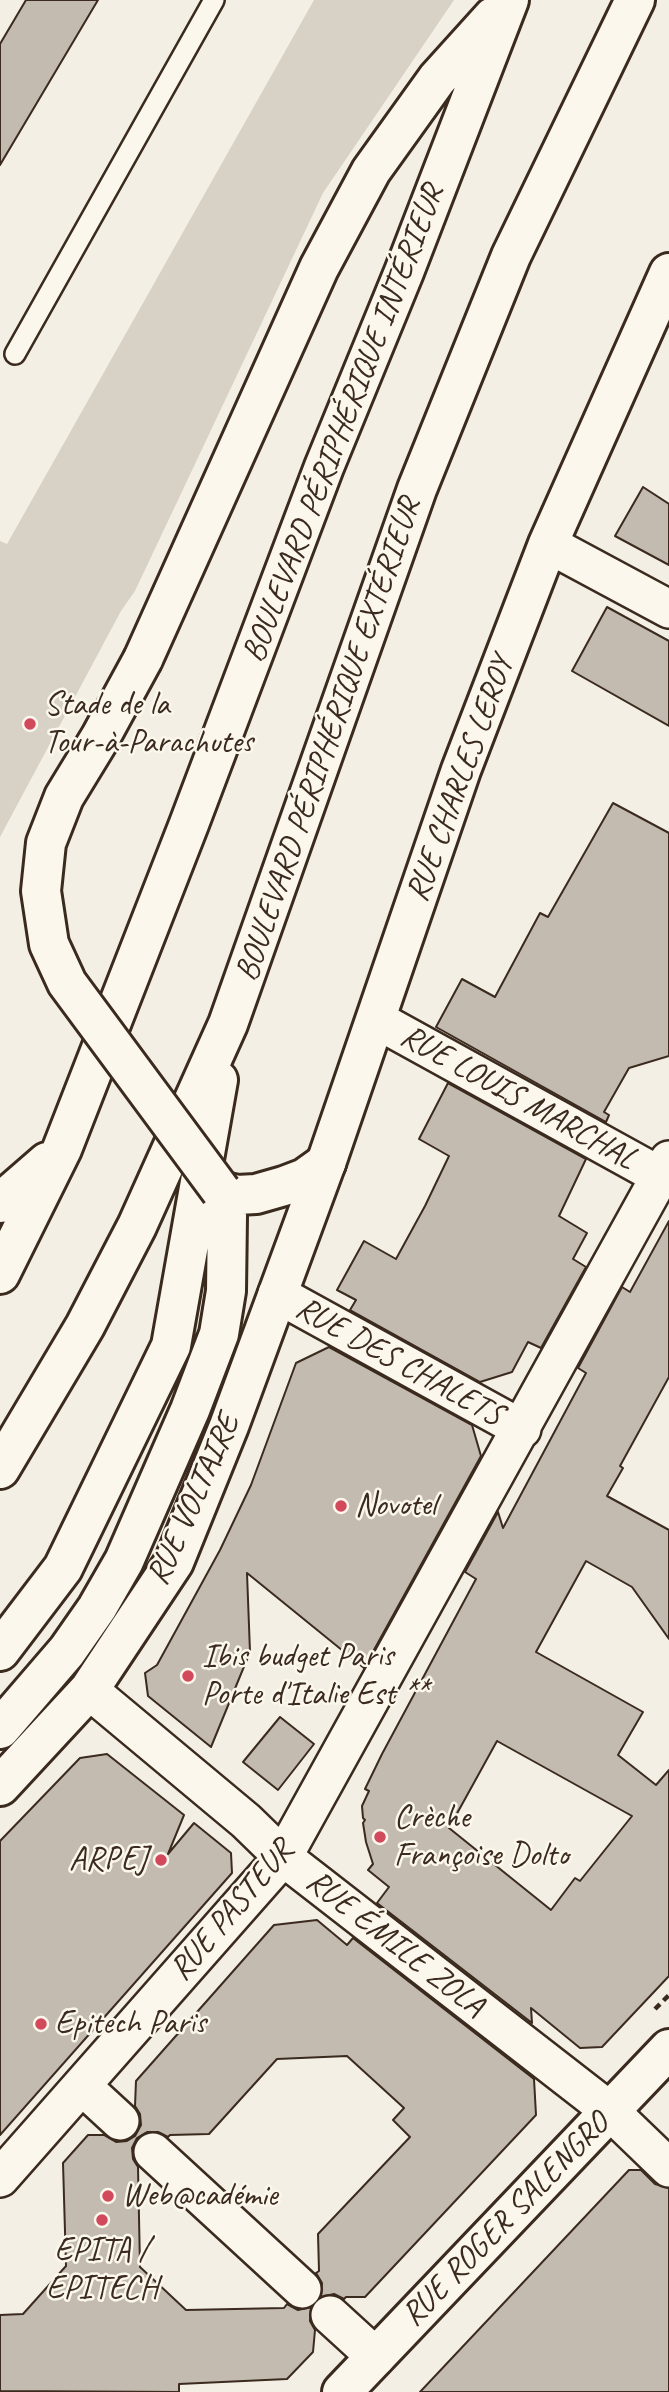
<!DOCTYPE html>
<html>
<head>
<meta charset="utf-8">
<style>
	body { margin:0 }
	canvas { display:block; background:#f3efe4 }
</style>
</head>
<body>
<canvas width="669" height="2392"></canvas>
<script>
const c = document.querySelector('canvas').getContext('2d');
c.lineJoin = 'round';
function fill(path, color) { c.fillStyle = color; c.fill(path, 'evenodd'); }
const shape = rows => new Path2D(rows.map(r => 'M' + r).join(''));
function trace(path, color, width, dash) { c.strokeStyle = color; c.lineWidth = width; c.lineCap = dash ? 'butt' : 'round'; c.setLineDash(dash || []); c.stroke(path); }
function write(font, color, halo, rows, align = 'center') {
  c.font = font + ' Caveat,sans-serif'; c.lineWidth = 5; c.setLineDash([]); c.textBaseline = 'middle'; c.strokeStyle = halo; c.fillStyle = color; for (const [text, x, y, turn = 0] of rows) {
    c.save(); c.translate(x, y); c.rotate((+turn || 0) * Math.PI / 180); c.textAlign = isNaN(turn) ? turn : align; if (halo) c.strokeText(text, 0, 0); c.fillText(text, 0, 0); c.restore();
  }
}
fill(shape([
	[314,0,454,0,323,193,135,591,121,611,0,837,0,541,7,544]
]), '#d8d1c6');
const building = shape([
	[26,0,98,0,0,165,0,44,26,0],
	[643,487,669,504,669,565,615,536,643,487],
	[607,607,669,641,669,726,572,671,607,607],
	[613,803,669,833,669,1056,629,1068,604,1112,609,1115,606,1122,436,1027,462,979,495,997,540,913,548,917,613,803],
	[448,1083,586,1159,559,1216,587,1233,573,1259,586,1267,541,1348,528,1342,512,1372,480,1382,350,1310,356,1300,337,1290,364,1241,396,1259,425,1206,449,1156,419,1139,448,1083],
	[669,1221,669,1377,620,1466,623,1468,607,1496,669,1530,669,1639,632,1587,586,1561,536,1652,643,1712,618,1755,656,1785,669,1770,669,1976,602,2047,580,2048,531,2008,532,2023,377,1903,389,1887,368,1870,373,1864,366,1842,363,1823,365,1820,363,1818,362,1806,369,1791,365,1789,382,1754,476,1579,465,1572,498,1512,503,1528,586,1373,578,1368,622,1287,630,1292,669,1221],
	[497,1741,632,1816,580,1881,575,1878,551,1910,449,1828,497,1741],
	[329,1347,472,1425,481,1456,364,1668,247,1573,250,1652,211,1747,148,1696,145,1673,157,1665,220,1550,251,1485,296,1363,329,1347],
	[280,1717,314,1744,278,1790,243,1762,280,1717],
	[107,1754,184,1815,168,1854,194,1823,231,1853,232,1873,0,2135,0,1841,80,1758,107,1754],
	[317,1920,347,1945,353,1938,534,2079,536,2115,365,2297,346,2297,344,2299,334,2294,321,2297,322,2283,316,2273,319,2271,318,2234,410,2137,393,2120,404,2108,347,2056,277,2059,209,2134,170,2135,168,2137,158,2132,147,2132,137,2138,132,2148,133,2159,138,2167,140,2267,186,2310,284,2308,287,2304,298,2310,311,2307,310,2321,315,2330,313,2352,287,2379,179,2384,179,2392,0,2391,0,2315,23,2314,66,2266,63,2163,88,2135,104,2135,116,2142,127,2141,135,2136,141,2125,140,2114,135,2106,136,2081,274,1925,317,1920],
	[629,2170,641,2170,655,2184,669,2188,669,2392,420,2392,629,2170]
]);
fill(building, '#c3bbb0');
trace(building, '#3b2a1e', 2);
const lane = shape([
	[15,354,214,0]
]);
const street = shape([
	[548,544,669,609],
	[377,1020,660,1176],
	[277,1294,522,1429],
	[89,1690,246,1821,283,1857,610,2111,669,2168],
	[82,2086,120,2121],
	[153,2152,302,2289],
	[0,2178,283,1857,669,1160],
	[330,2315,376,2357]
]);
const secondary = shape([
	[0,1786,89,1690,174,1562,229,1426,326,1163],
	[342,2392,669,2049]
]);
const primary = shape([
	[326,1163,461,770,548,544,669,273]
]);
const highway = shape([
	[143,659,319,268,371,171,437,79,493,17],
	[0,1203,47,1162],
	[0,1274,62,1149,189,824,324,467,404,272,509,0],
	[0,1469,85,1326,137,1226,228,1024,417,489,511,256,635,0],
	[0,1651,63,1568,171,1346,218,1080],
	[0,1729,67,1651,97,1608,124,1561,190,1410,219,1334,226,1291,227,1216,221,1191,237,1195,256,1194,284,1186,305,1178,326,1163]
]);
trace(lane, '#3b2a1e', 24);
trace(street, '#3b2a1e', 42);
trace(secondary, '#3b2a1e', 44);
trace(primary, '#3b2a1e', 44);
trace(highway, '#3b2a1e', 44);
trace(shape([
	[655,2009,669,1995]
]), '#3b2a1e', 4.5, [7, 5]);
trace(lane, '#fbf7ec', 19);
trace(street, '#fbf7ec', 37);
trace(secondary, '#fbf7ec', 38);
trace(primary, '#fbf7ec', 38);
trace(highway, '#fbf7ec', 38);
const highwayBridge = shape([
	[143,659,100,738,64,797,46,843,41,891,49,944,67,983,221,1191]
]);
trace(highwayBridge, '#3b2a1e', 44, []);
trace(highwayBridge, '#fbf7ec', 38);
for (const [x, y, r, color] of [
	[30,724,7,"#d1495b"],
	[341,1506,7,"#d1495b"],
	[188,1676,7,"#d1495b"],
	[380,1837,7,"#d1495b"],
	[161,1860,7,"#d1495b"],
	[41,2024,7,"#d1495b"],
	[108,2196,7,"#d1495b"],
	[102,2220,7,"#d1495b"]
]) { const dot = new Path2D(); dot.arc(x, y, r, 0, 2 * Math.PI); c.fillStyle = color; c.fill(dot); trace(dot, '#fbf7ec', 2.5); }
write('33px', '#3b2a1e', '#fbf7ec', [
	["BOULEVARD PÉRIPHÉRIQUE INTÉRIEUR",344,424,-69],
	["BOULEVARD PÉRIPHÉRIQUE EXTÉRIEUR",329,740,-71],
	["RUE CHARLES LEROY",461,779,-70],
	["RUE LOUIS MARCHAL",518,1098,29],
	["RUE DES CHALETS",399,1362,29],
	["RUE VOLTAIRE",194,1500,-66],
	["RUE PASTEUR",232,1911,-50],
	["RUE ÉMILE ZOLA",395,1944,38],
	["RUE ROGER SALENGRO",506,2220,-46]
]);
write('33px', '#3b2a1e', '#fbf7ec', [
	["Stade de la",44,705],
	["Tour-à-Parachutes",44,743],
	["Novotel",355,1506],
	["Ibis budget Paris",202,1657],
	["Porte d'Italie Est **",202,1695],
	["Crèche",394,1818],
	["Françoise Dolto",394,1856],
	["ARPEJ",147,1860,"right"],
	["Epitech Paris",55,2024],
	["Web@cadémie",122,2196],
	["EPITA /",102,2251,"center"],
	["EPITECH",102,2289,"center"]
], 'left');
</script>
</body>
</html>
